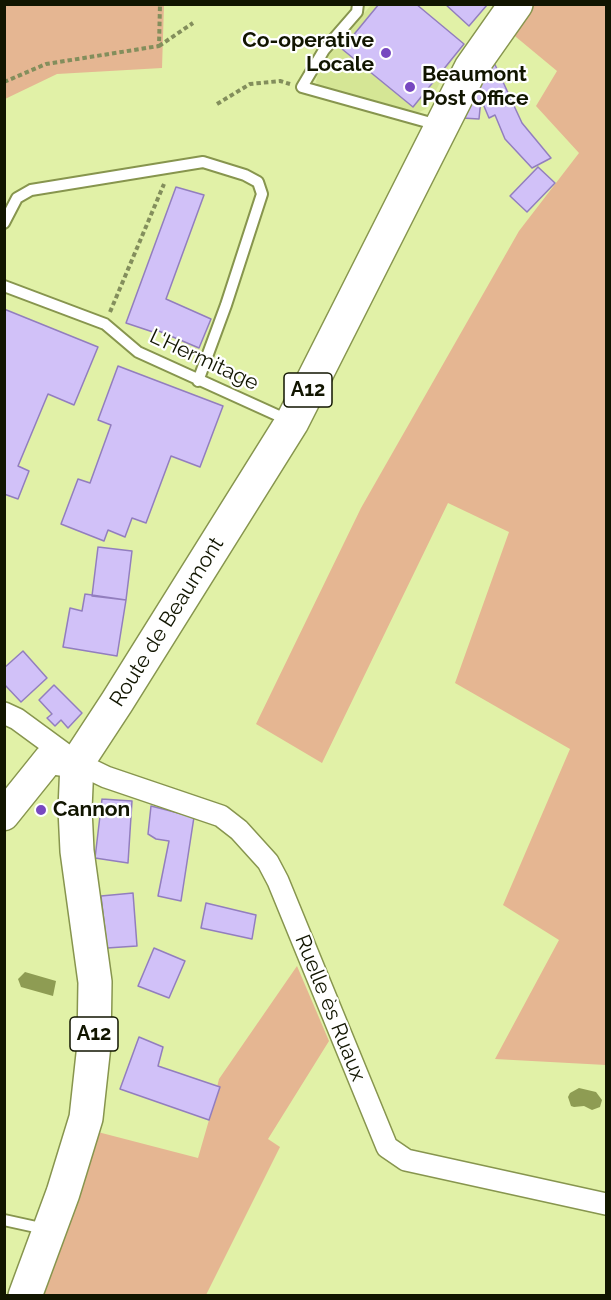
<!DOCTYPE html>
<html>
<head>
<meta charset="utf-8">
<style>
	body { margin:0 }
	#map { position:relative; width:611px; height:1300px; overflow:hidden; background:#e1f1a7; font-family:Raleway,sans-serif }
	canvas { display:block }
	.frame { position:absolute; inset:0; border:6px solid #111500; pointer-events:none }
</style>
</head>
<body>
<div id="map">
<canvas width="611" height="1300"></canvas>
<div class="frame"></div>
</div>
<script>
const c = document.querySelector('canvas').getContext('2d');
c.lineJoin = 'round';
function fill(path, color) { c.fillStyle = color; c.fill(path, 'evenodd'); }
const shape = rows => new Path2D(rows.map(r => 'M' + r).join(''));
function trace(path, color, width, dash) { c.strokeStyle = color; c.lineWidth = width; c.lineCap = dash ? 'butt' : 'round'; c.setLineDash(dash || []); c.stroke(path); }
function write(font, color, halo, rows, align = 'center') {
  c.font = font + ' Raleway,sans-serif'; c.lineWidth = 4.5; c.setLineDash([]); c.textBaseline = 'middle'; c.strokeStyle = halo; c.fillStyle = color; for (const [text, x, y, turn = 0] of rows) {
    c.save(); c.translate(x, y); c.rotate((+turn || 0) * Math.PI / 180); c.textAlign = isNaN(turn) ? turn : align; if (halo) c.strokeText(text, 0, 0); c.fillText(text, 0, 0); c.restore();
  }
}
fill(shape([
	[371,5,380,5,451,62,426,109,415,114,320,88,316,82,319,67]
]), '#d5e695');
fill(shape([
	[5,4,164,5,162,68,57,74,5,99],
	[529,5,606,5,606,1065,495,1059,559,940,503,905,570,749,455,683,509,532,448,503,322,763,256,724,361,508,519,231,579,153,536,106,557,71,510,32],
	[297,966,329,1041,268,1139,280,1147,206,1295,33,1296,94,1131,198,1158,209,1120,219,1079]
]), '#e5b692');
fill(shape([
	[25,972,56,981,53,996,21,987,18,979],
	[579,1088,596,1092,602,1100,600,1107,592,1110,584,1106,574,1107,571,1106,568,1097,570,1093]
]), '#8e9c53');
const building = shape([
	[379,4,416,4,464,44,413,107,342,49,379,4],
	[445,4,487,4,487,5,469,26,445,4],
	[491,56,522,123,551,158,532,168,505,139,495,115,489,118,481,99,479,119,462,118,491,56],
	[538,167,555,183,527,212,510,196,538,167],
	[176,187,204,195,166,299,211,319,199,348,154,329,153,332,126,323,176,187],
	[4,309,98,347,74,405,48,394,18,466,29,471,18,499,4,494,4,309],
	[118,366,223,406,200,467,171,456,146,523,132,518,125,537,108,530,104,541,61,524,78,479,90,483,111,425,98,420,118,366],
	[98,547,132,551,126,600,92,596,98,547],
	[85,594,126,600,117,656,63,647,70,608,82,611,85,594],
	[23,651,47,678,21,702,4,684,4,668,23,651],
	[54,685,82,713,68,728,61,720,55,726,47,718,52,714,39,700,54,685],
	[102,799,132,801,128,863,95,858,102,799],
	[151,806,194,817,181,901,158,896,169,841,156,839,148,834,151,806],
	[133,893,137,946,107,948,101,896,133,893],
	[206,903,256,915,252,939,201,928,206,903],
	[154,948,185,961,169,998,138,986,154,948],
	[139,1037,163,1047,158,1066,220,1087,209,1120,120,1089,139,1037]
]);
fill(building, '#d1c1f8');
trace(building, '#927ebe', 1.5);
const lane = shape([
	[358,4,357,12,324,50,302,87,438,125],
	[4,223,17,198,31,190,203,162,245,175,258,182,262,194,226,305,198,381],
	[4,286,105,324,138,352,290,421],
	[4,1220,45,1229]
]);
const street = shape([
	[4,713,17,719,77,763,106,777,221,816,239,830,268,862,278,881,387,1147,406,1160,606,1204]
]);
const secondary = shape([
	[4,815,49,759,77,763]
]);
const primary = shape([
	[25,1296,63,1193,86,1118,94,1045,95,982,77,851,75,809,77,763,117,702,292,422,471,68,516,4]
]);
trace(lane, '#87954e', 14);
trace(street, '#87954e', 24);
trace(secondary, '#87954e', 33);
trace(primary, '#87954e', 36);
trace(shape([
	[159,46,193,23],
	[4,82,46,64,159,46,160,4],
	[217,104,250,84,280,81,290,84],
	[110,312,164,184]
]), '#838e5c', 4, [4.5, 3]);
trace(lane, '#fff', 10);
trace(street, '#fff', 21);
trace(secondary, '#fff', 30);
trace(primary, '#fff', 33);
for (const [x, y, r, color] of [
	[386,53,6,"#7748c0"],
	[410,87,6,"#7748c0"],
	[41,810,6,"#7748c0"]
]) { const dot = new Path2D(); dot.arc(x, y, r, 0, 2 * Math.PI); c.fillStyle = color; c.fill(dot); trace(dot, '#fff', 2); }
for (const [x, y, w] of [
	[308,390,48],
	[94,1034,48]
]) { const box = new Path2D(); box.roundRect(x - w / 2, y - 17, w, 34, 4.5); c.fillStyle = '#fff'; c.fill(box); trace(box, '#111500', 1.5); }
write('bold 20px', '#111500', null, [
	["A12",308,390],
	["A12",94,1034]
]);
write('bold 21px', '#111500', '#fff', [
	["Co-operative",374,41,"right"],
	["Locale",374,65,"right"],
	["Beaumont",422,75],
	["Post Office",422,99],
	["Cannon",53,810]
], 'left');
write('21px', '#111500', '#fff', [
	["L'Hermitage",204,360,25],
	["Route de Beaumont",167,622,-58],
	["Ruelle ès Ruaux",330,1008,68]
]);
</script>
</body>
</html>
